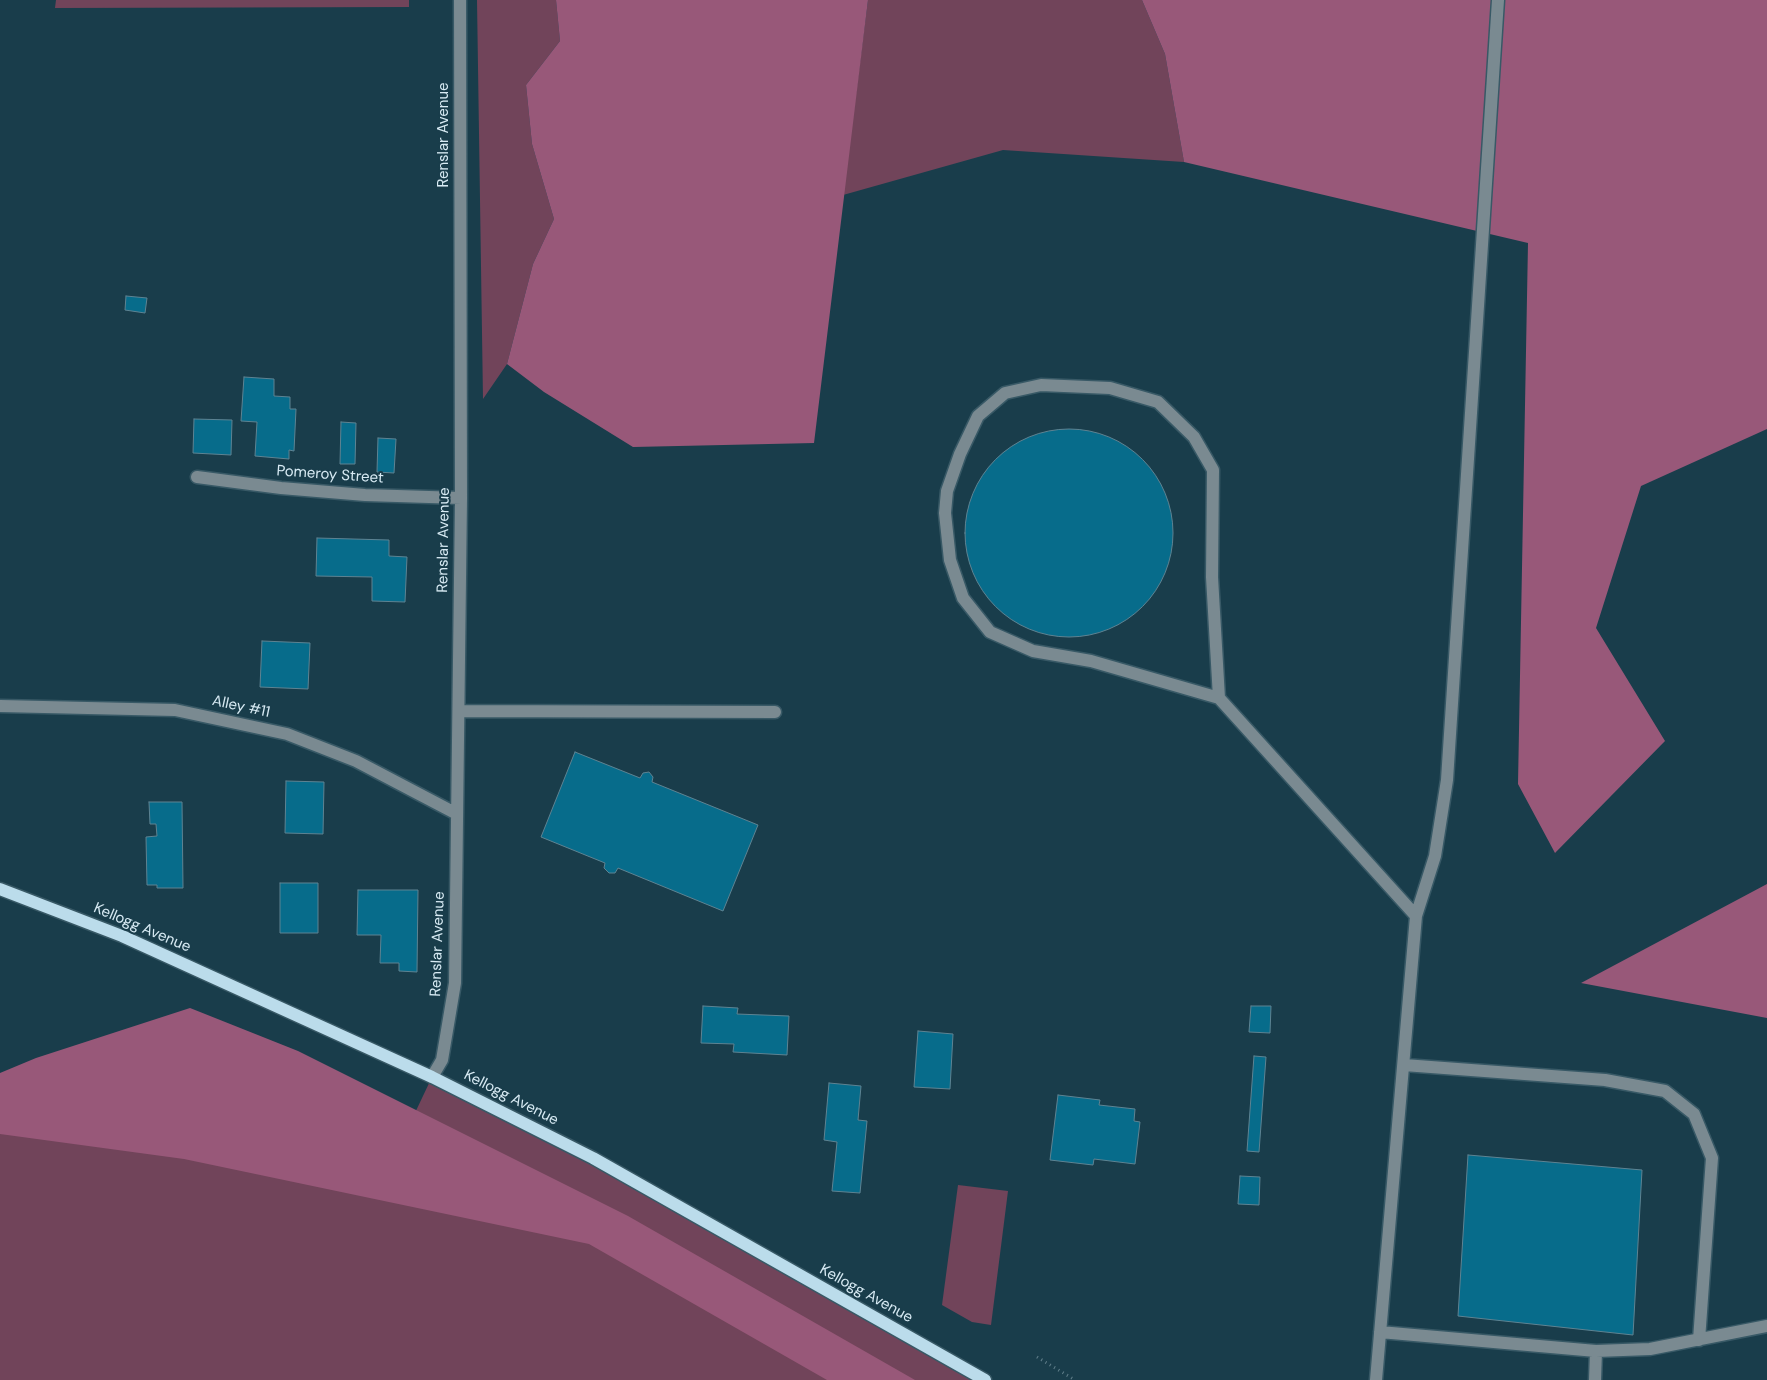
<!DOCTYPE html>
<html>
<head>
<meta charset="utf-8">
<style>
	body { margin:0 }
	canvas { display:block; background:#193d4b }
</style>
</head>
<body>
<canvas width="1767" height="1380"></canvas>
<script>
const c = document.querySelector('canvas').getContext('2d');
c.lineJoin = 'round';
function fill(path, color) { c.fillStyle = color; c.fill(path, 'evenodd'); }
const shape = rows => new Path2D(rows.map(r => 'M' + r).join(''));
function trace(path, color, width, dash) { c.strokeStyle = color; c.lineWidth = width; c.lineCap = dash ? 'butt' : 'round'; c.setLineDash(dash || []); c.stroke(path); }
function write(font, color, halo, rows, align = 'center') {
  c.font = font + ' "DM Sans",sans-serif'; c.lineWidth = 4; c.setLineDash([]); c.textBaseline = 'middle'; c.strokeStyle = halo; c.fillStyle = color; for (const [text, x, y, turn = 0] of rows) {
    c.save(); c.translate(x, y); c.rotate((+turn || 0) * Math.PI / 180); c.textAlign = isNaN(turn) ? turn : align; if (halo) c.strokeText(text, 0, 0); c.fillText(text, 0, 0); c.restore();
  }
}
fill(shape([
	[56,0,409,0,409,7,55,8],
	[477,0,556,0,560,41,526,85,532,144,554,219,533,264,507,364,483,399],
	[868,0,1142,0,1165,54,1184,162,1003,150,843,195],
	[432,1077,985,1380,0,1380,0,1106,395,1155],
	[958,1185,1008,1191,991,1325,972,1322,942,1305]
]), '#71445a');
fill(shape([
	[556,0,868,0,814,443,633,447,544,392,507,364,533,264,554,219,532,144,526,85,560,41],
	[1142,0,1767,0,1767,429,1641,486,1596,628,1665,741,1555,853,1518,784,1528,243,1184,162,1165,54],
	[1767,884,1767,1018,1581,983],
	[190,1008,298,1051,628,1216,915,1380,827,1380,589,1244,184,1159,0,1134,0,1073,36,1058]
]), '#985879');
const building = shape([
	[126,296,147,298,145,313,125,310,126,296],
	[244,377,274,379,274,396,290,397,290,409,296,409,294,451,289,450,289,459,255,456,257,422,241,421,244,377],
	[194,419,232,420,231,455,193,453,194,419],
	[341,422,356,423,355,464,340,464,341,422],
	'965 533a104 104 0 1 1 208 0a104 104 0 1 1-208 0Z',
	[378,438,396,439,394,473,377,472,378,438],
	[317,538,389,540,389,556,407,557,405,602,372,601,372,577,316,576,317,538],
	[262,641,310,643,308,689,260,687,262,641],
	[575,752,640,778,643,773,649,772,653,777,652,782,758,825,723,911,618,868,615,873,609,873,604,868,605,863,541,837,575,752],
	[286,781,324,782,323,834,285,833,286,781],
	[149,802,182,802,183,888,157,888,157,885,147,885,146,837,157,836,156,824,150,824,149,802],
	[280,883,318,883,318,933,280,933,280,883],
	[358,890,418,890,417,972,399,971,399,963,380,963,381,935,357,935,358,890],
	[703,1006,738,1008,737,1014,789,1016,787,1055,733,1052,734,1044,701,1043,703,1006],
	[1251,1006,1271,1006,1270,1033,1249,1032,1251,1006],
	[918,1031,953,1034,950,1089,914,1087,918,1031],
	[1254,1056,1266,1057,1259,1152,1247,1151,1254,1056],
	[829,1083,861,1086,858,1120,867,1121,860,1193,832,1191,837,1142,824,1140,829,1083],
	[1058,1095,1100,1100,1099,1105,1135,1109,1134,1121,1140,1122,1135,1164,1094,1159,1093,1165,1050,1160,1058,1095],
	[1468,1155,1642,1170,1633,1335,1458,1316,1468,1155],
	[1240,1176,1260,1177,1259,1205,1238,1204,1240,1176]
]);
fill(building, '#076c8b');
trace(building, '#5e8392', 1);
const minor = shape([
	[197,477,281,488,365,495,461,498],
	[1219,698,1091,661,1033,651,990,632,963,598,950,560,945,513,947,491,960,454,978,416,1005,393,1041,385,1110,388,1158,402,1194,437,1213,470,1212,577,1219,698,1416,916],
	[0,706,175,710,287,734,356,761,457,814],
	[459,711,775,712],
	[1404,1065,1605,1080,1665,1091,1694,1114,1712,1158,1699,1340],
	[432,1077,442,1060,455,983,461,498,460,0],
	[1380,1332,1596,1351,1595,1380],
	[1596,1351,1650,1349,1767,1326],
	[1376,1380,1416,916,1435,856,1447,780,1498,0]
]);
const major = shape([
	[0,889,122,936,432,1077,593,1158,985,1380]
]);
trace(minor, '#385966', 15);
trace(major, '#385966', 15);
trace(shape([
	[1037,1357,1075,1380]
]), '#617f8b', 3, [1, 4]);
trace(minor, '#7a8a91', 12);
trace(major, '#bbdceb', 12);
write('15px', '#d8ebf4', '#193d4b', [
	["Renslar Avenue",444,135,-90],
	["Pomeroy Street",330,475,4],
	["Renslar Avenue",444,540,-89],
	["Alley #11",241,707,12],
	["Kellogg Avenue",142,928,23],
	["Renslar Avenue",438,944,-88],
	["Kellogg Avenue",511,1098,27],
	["Kellogg Avenue",866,1294,29]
]);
</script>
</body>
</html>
